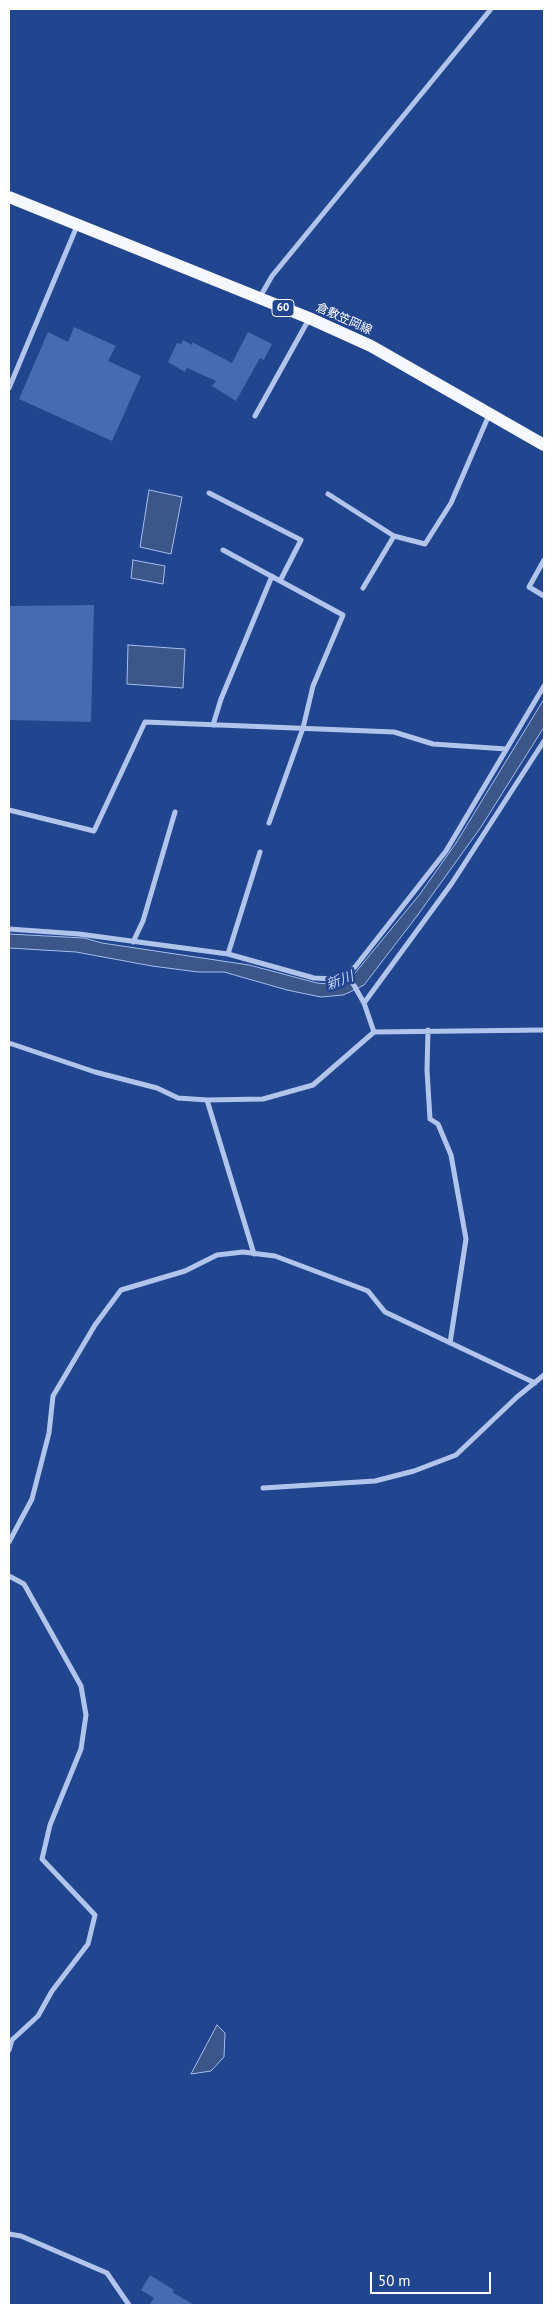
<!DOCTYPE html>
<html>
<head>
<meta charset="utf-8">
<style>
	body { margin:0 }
	#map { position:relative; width:553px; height:2314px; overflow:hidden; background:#21458e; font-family:"PT Sans",sans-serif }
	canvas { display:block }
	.frame { position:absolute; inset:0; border:10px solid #fff; pointer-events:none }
	.scale { position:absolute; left:370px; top:2272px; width:121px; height:22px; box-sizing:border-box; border:2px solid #fff; border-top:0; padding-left:6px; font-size:15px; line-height:18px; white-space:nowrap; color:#fff; -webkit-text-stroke:4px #21458e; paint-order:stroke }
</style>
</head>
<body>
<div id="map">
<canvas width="553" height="2314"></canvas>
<div class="frame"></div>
<div class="scale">50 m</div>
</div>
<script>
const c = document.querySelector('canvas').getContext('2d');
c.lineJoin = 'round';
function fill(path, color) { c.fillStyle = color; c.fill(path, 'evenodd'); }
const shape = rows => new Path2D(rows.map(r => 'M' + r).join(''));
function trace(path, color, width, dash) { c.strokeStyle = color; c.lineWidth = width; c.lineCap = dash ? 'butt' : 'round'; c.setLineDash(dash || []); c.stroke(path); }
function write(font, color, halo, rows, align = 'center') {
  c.font = font + ' "PT Sans","Noto Sans JP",sans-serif'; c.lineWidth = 5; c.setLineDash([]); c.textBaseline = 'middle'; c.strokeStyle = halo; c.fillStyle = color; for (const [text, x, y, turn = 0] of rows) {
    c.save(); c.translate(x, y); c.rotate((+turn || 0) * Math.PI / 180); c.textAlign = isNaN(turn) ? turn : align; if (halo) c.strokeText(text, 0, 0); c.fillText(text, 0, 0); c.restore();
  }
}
const water = shape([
	[149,490,182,497,171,554,140,547,149,490],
	[133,560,165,566,163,584,131,578,133,560],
	[128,645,185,649,183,688,127,684,128,645],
	[544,699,544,727,481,827,417,916,364,985,350,992,343,995,321,997,287,990,224,972,198,972,152,966,76,952,9,948,9,934,84,938,102,943,249,965,317,983,330,984,344,979,355,973,420,894,456,843,544,699],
	[217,2025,225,2033,224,2057,211,2071,191,2074,217,2025]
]);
fill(water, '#3c568a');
trace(water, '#a4beed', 1);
fill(shape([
	[74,327,116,346,108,361,141,376,112,441,19,399,48,332,68,342],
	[248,332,272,344,264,360,260,358,236,401,212,386,216,381,187,368,185,372,168,362,177,343,181,344,183,340,192,345,192,342,232,363],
	[94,605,91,722,9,720,9,606],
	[150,2275,174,2290,172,2292,194,2305,149,2305,154,2298,141,2290]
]), '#466bb3');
trace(shape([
	[260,297,272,276,491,9],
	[9,388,77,226],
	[255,416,309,319],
	[209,493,301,540,280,581],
	[328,494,394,536,425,544,451,503,489,415],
	[223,550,343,615,313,686,303,728,269,823],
	[544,560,529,587,544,596],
	[363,588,394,536],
	[213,725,221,699,272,576],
	[9,810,94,831,145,722,394,732,433,744,506,749],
	[9,929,79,934,228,954,314,978,333,979,347,973,355,967,446,851,544,686],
	[133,942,143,921,175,812],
	[228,954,260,852],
	[347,973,364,1003,374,1032,544,1030],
	[364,1003,452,883,544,741],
	[428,1030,427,1070,430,1119,438,1124,451,1155,466,1239,450,1343],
	[9,1043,95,1072,157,1088,178,1098,207,1100,263,1099,313,1085,374,1032],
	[207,1100,254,1254],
	[263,1488,375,1481,414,1471,456,1455,517,1397,544,1375],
	[9,1542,32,1499,49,1433,53,1396,95,1325,121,1290,185,1271,217,1255,243,1252,275,1256,368,1291,385,1312,535,1383],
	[9,1576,24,1584,81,1686,86,1715,81,1749,50,1825,42,1859,95,1915,88,1944,52,1991,38,2016,12,2040,9,2050],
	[9,2234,21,2236,107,2273,129,2305]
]), '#b1c5ec', 5);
trace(shape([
	[9,197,309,318,371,346,544,445]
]), '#f6f8ff', 12);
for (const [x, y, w] of [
	[283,308,22]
]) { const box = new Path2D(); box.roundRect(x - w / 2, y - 8.5, w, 17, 4); c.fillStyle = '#21458e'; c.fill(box); trace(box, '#fff', 1); }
write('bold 11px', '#fff', null, [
	["60",283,308]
]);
write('12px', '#fff', '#21458e', [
	["倉敷笠岡線",344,319,24]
]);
write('italic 14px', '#bdd0f3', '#21458e', [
	["新川",340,981,-21]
]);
</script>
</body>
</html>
